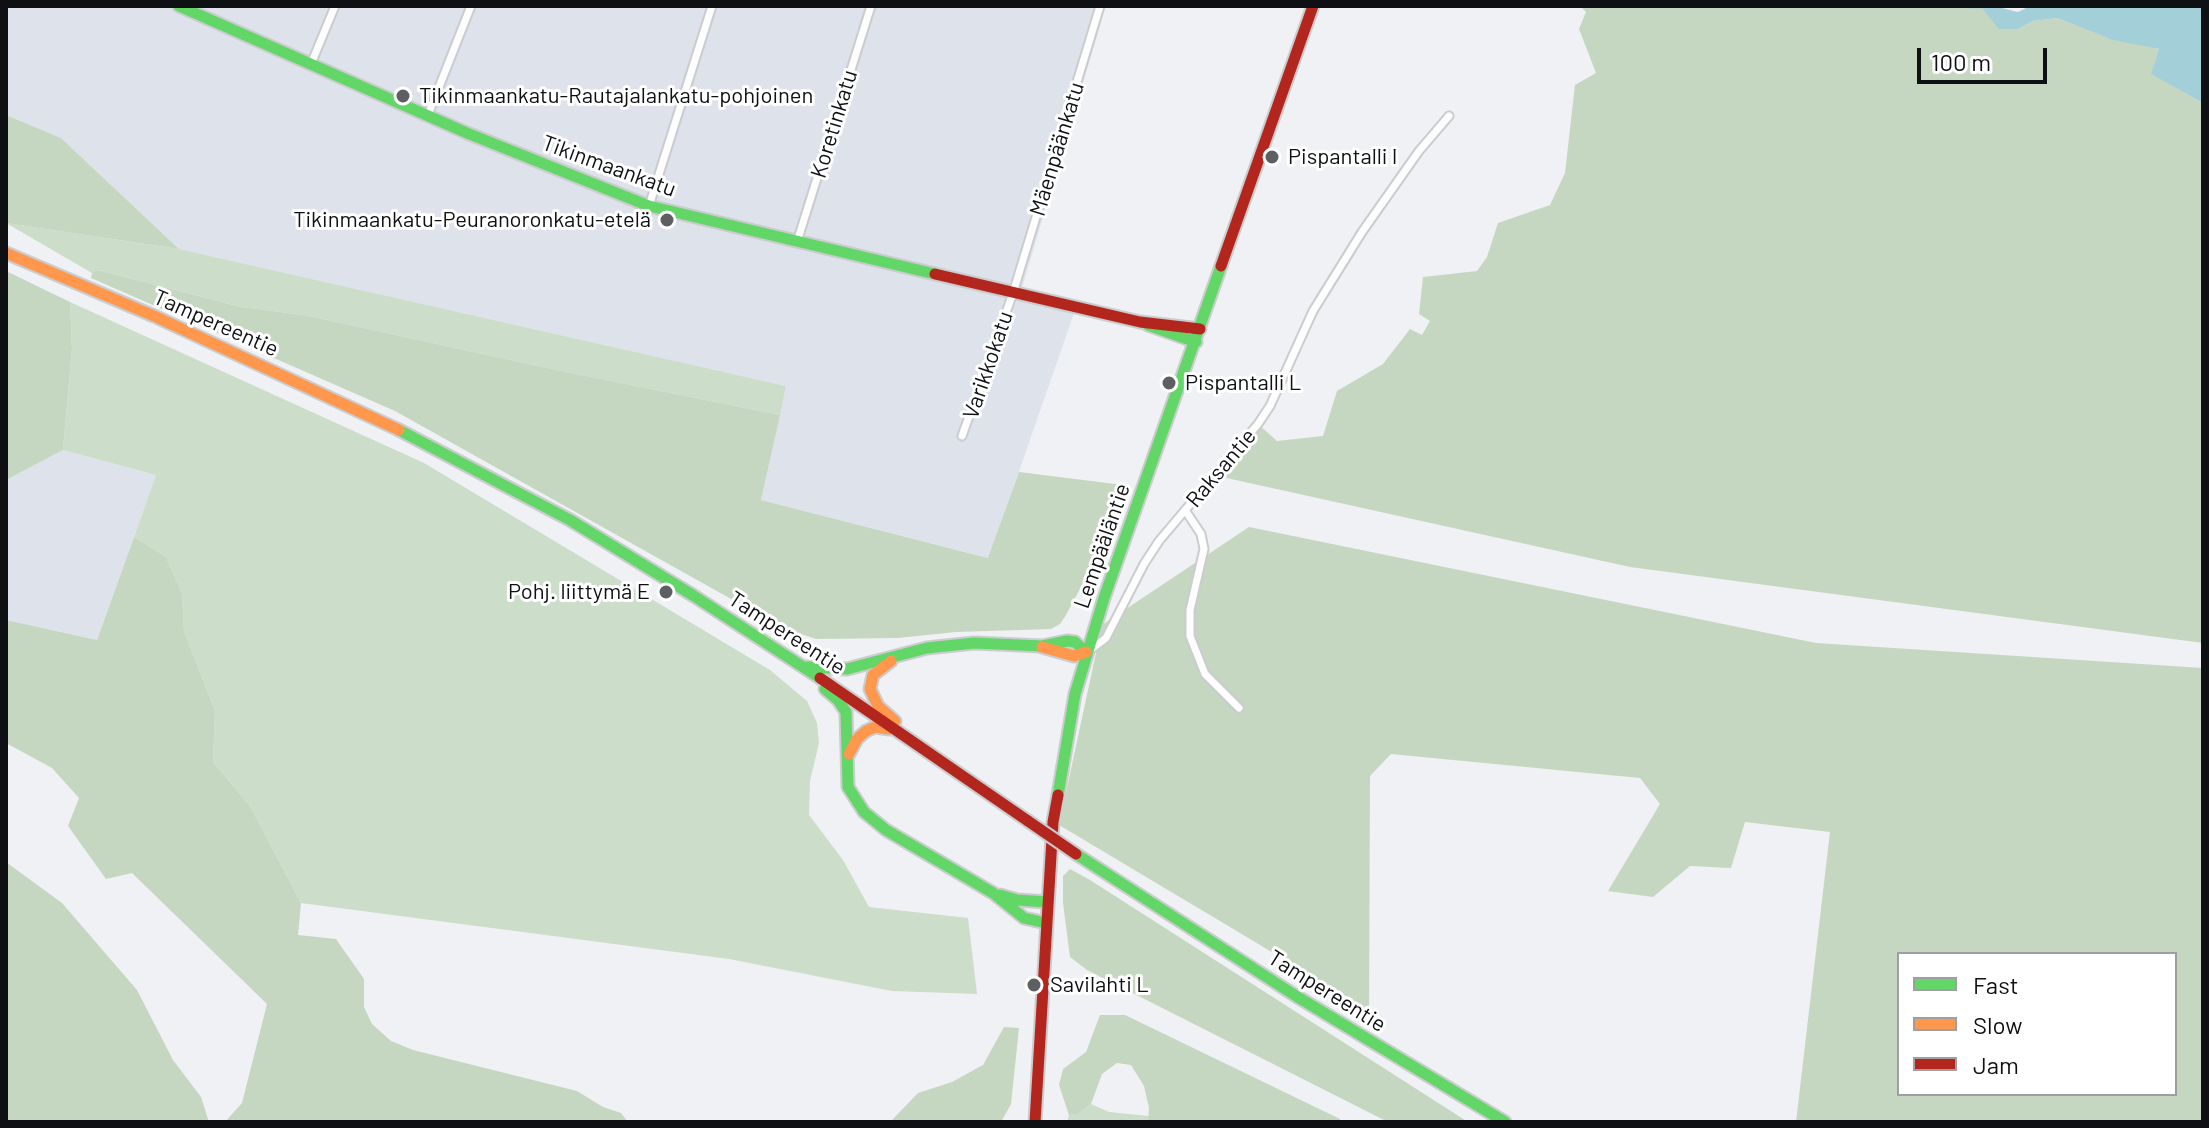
<!DOCTYPE html>
<html>
<head>
<meta charset="utf-8">
<style>
	body { margin:0 }
	#map { position:relative; width:2209px; height:1128px; overflow:hidden; background:#eff1f4; font-family:Barlow,sans-serif }
	canvas { display:block }
	.frame { position:absolute; inset:0; border:8px solid #0f1013; pointer-events:none }
	.legend { position:absolute; left:1897px; top:952px; width:280px; height:144px; box-sizing:border-box; background:#fff; border:2px solid #9f9fa1; margin:0; padding:10px 14px; list-style:none; font-size:24px; color:#0f1013 }
	.legend li { display:flex; align-items:center; gap:16px; height:40px }
	.legend b { width:40px; border:2px solid #9f9fa1 }
	.scale { position:absolute; left:1917px; top:48px; width:130px; height:36px; box-sizing:border-box; border:4px solid #0f1013; border-top:0; padding-left:10px; font-size:24px; line-height:28px; white-space:nowrap; color:#0f1013; -webkit-text-stroke:6px #fff; paint-order:stroke }
</style>
</head>
<body>
<div id="map">
<canvas width="2209" height="1128"></canvas>
<div class="frame"></div>
<ul class="legend">
<li><b style="height:10px;background:#63d668"></b>Fast</li>
<li><b style="height:10px;background:#ff974d"></b>Slow</li>
<li><b style="height:10px;background:#b3261e"></b>Jam</li>
</ul>
<div class="scale">100 m</div>
</div>
<script>
const c = document.querySelector('canvas').getContext('2d');
c.lineJoin = 'round';
function fill(path, color) { c.fillStyle = color; c.fill(path, 'evenodd'); }
const shape = rows => new Path2D(rows.map(r => 'M' + r).join(''));
function trace(path, color, width, dash) { c.strokeStyle = color; c.lineWidth = width; c.lineCap = dash ? 'butt' : 'round'; c.setLineDash(dash || []); c.stroke(path); }
function write(font, color, halo, rows, align = 'center') {
  c.font = font + ' Barlow,sans-serif'; c.lineWidth = 6; c.setLineDash([]); c.textBaseline = 'middle'; c.strokeStyle = halo; c.fillStyle = color; for (const [text, x, y, turn = 0] of rows) {
    c.save(); c.translate(x, y); c.rotate((+turn || 0) * Math.PI / 180); c.textAlign = isNaN(turn) ? turn : align; if (halo) c.strokeText(text, 0, 0); c.fillText(text, 0, 0); c.restore();
  }
}
fill(shape([
	[6,6,1106,6,1019,298,1074,313,989,558,761,500,786,386,179,249,61,138,6,115],
	[63,450,156,475,97,640,6,620,6,480]
]), '#dde2eb');
fill(shape([
	[6,223,179,249,786,386,780,415,552,369,304,315,241,307,98,270,92,273],
	[70,302,424,463,770,670,807,701,817,723,819,743,810,781,809,815,843,860,869,907,968,918,977,994,892,991,729,959,301,903,250,806,213,762,215,711,184,631,182,593,166,557,134,537,156,475,63,450,72,348],
	[1091,1104,1109,1112,1149,1116,1148,1122,1067,1122,1069,1115,1078,1114]
]), '#ccddca');
fill(shape([
	[1580,6,1985,6,1982,7,2018,29,2033,21,2057,18,2106,37,2159,49,2152,74,2203,103,2203,643,1630,567,1213,475,1258,424,1277,441,1323,436,1337,391,1383,364,1410,329,1422,335,1430,321,1419,314,1423,277,1477,271,1487,257,1498,223,1550,205,1565,173,1575,85,1596,73,1579,29,1586,12],
	[6,115,61,138,179,249,6,223],
	[98,270,241,307,304,315,552,369,780,415,761,500,988,558,1019,472,1123,485,1081,587,1066,615,1060,624,1051,629,956,632,898,638,816,639,783,628,395,411,91,278,92,273],
	[6,271,70,302,72,348,63,450,6,480],
	[1249,527,1816,643,2203,668,2203,1122,1796,1122,1830,832,1745,822,1731,868,1690,866,1653,897,1608,891,1660,804,1640,778,1391,754,1370,776,1369,1010,1059,825,1102,625],
	[1899,954,2175,954,2175,1094,1899,1094],
	[134,537,166,557,182,593,184,631,215,711,213,762,250,806,301,903,298,935,336,939,364,979,364,1007,372,1024,391,1041,413,1050,577,1091,603,1107,621,1113,628,1122,225,1122,242,1103,267,1004,132,873,106,879,68,826,79,798,52,768,6,743,6,620,97,640],
	[6,862,62,903,137,990,173,1060,201,1097,209,1122,6,1122],
	[1070,869,1090,880,1468,1122,1388,1122,1087,970,1070,957,1063,903,1063,876],
	[1100,1015,1125,1015,1340,1119,1340,1122,1148,1122,1149,1108,1144,1086,1131,1065,1117,1063,1102,1074,1091,1104,1078,1114,1069,1115,1059,1085,1063,1069,1086,1052],
	[1004,1027,1019,1028,1011,1104,1001,1122,890,1122,918,1093,952,1082,983,1065]
]), '#c5d7c1');
fill(shape([
	[1994,6,2018,12,2030,6,2203,6,2203,103,2151,74,2159,49,2113,40,2057,18,2033,21,2018,29,1999,29,1981,7]
]), '#a3cfd9');
trace(shape([
	[1939,6,1981,7]
]), '#a3cfd9', 3);
const street = shape([
	[311,64,335,6],
	[428,115,471,6],
	[649,206,712,6],
	[797,242,871,6],
	[962,436,1013,293,1100,6],
	[1185,510,1201,534,1204,549,1190,610,1190,636,1205,674,1239,708],
	[1089,651,1106,638,1144,564,1159,541,1258,424,1270,406,1313,311,1362,232,1419,151,1449,116]
]);
const fast = shape([
	[179,6,467,133,649,206,935,274],
	[1148,325,1196,342],
	[399,430,570,520,694,596,820,678],
	[807,667,847,669,927,648,974,643,1042,646,1067,641,1075,642,1086,652],
	[825,689,838,700,846,712,848,787,864,812,886,830,993,893,1024,918,1046,923],
	[1058,795,1075,694,1104,598,1221,266],
	[1076,854,1296,996,1505,1122],
	[1000,895,1017,900,1047,902]
]);
const slow = shape([
	[6,253,154,316,399,430],
	[1042,647,1074,656,1086,652],
	[891,661,873,675,870,689,878,706,895,721],
	[849,754,857,739,866,731,875,727,890,729]
]);
const jam = shape([
	[1221,266,1313,6],
	[935,274,1140,322,1200,329],
	[820,678,1028,821],
	[1035,1122,1053,822,1058,795]
]);
trace(street, '#caccce', 11);
trace(fast, '#caccce', 15);
trace(slow, '#caccce', 15);
trace(jam, '#caccce', 15);
trace(street, '#fdfdfd', 7);
trace(fast, '#63d668', 11);
trace(slow, '#ff974d', 11);
trace(jam, '#b3261e', 11);
const jamBridge = shape([
	[1028,821,1076,854]
]);
trace(jamBridge, '#caccce', 15, []);
trace(jamBridge, '#b3261e', 11);
for (const [x, y, r, color] of [
	[403,96,8,"#5d5f62"],
	[1272,157,8,"#5d5f62"],
	[667,220,8,"#5d5f62"],
	[1169,383,8,"#5d5f62"],
	[666,592,8,"#5d5f62"],
	[1034,985,8,"#5d5f62"]
]) { const dot = new Path2D(); dot.arc(x, y, r, 0, 2 * Math.PI); c.fillStyle = color; c.fill(dot); trace(dot, '#fff', 3); }
write('22px', '#0f1013', '#fff', [
	["Tikinmaankatu-Rautajalankatu-pohjoinen",419,96],
	["Pispantalli I",1288,157],
	["Tikinmaankatu-Peuranoronkatu-etelä",651,220,"right"],
	["Pispantalli L",1185,383],
	["Pohj. liittymä E",650,592,"right"],
	["Savilahti L",1050,985]
], 'left');
write('22px', '#0f1013', '#fff', [
	["Koretinkatu",834,124,-73],
	["Mäenpäänkatu",1057,149,-73],
	["Tikinmaankatu",609,166,20],
	["Tampereentie",216,323,24],
	["Varikkokatu",988,365,-71],
	["Raksantie",1221,468,-50],
	["Lempääläntie",1102,546,-71],
	["Tampereentie",787,633,33],
	["Tampereentie",1327,991,32]
]);
</script>
</body>
</html>
